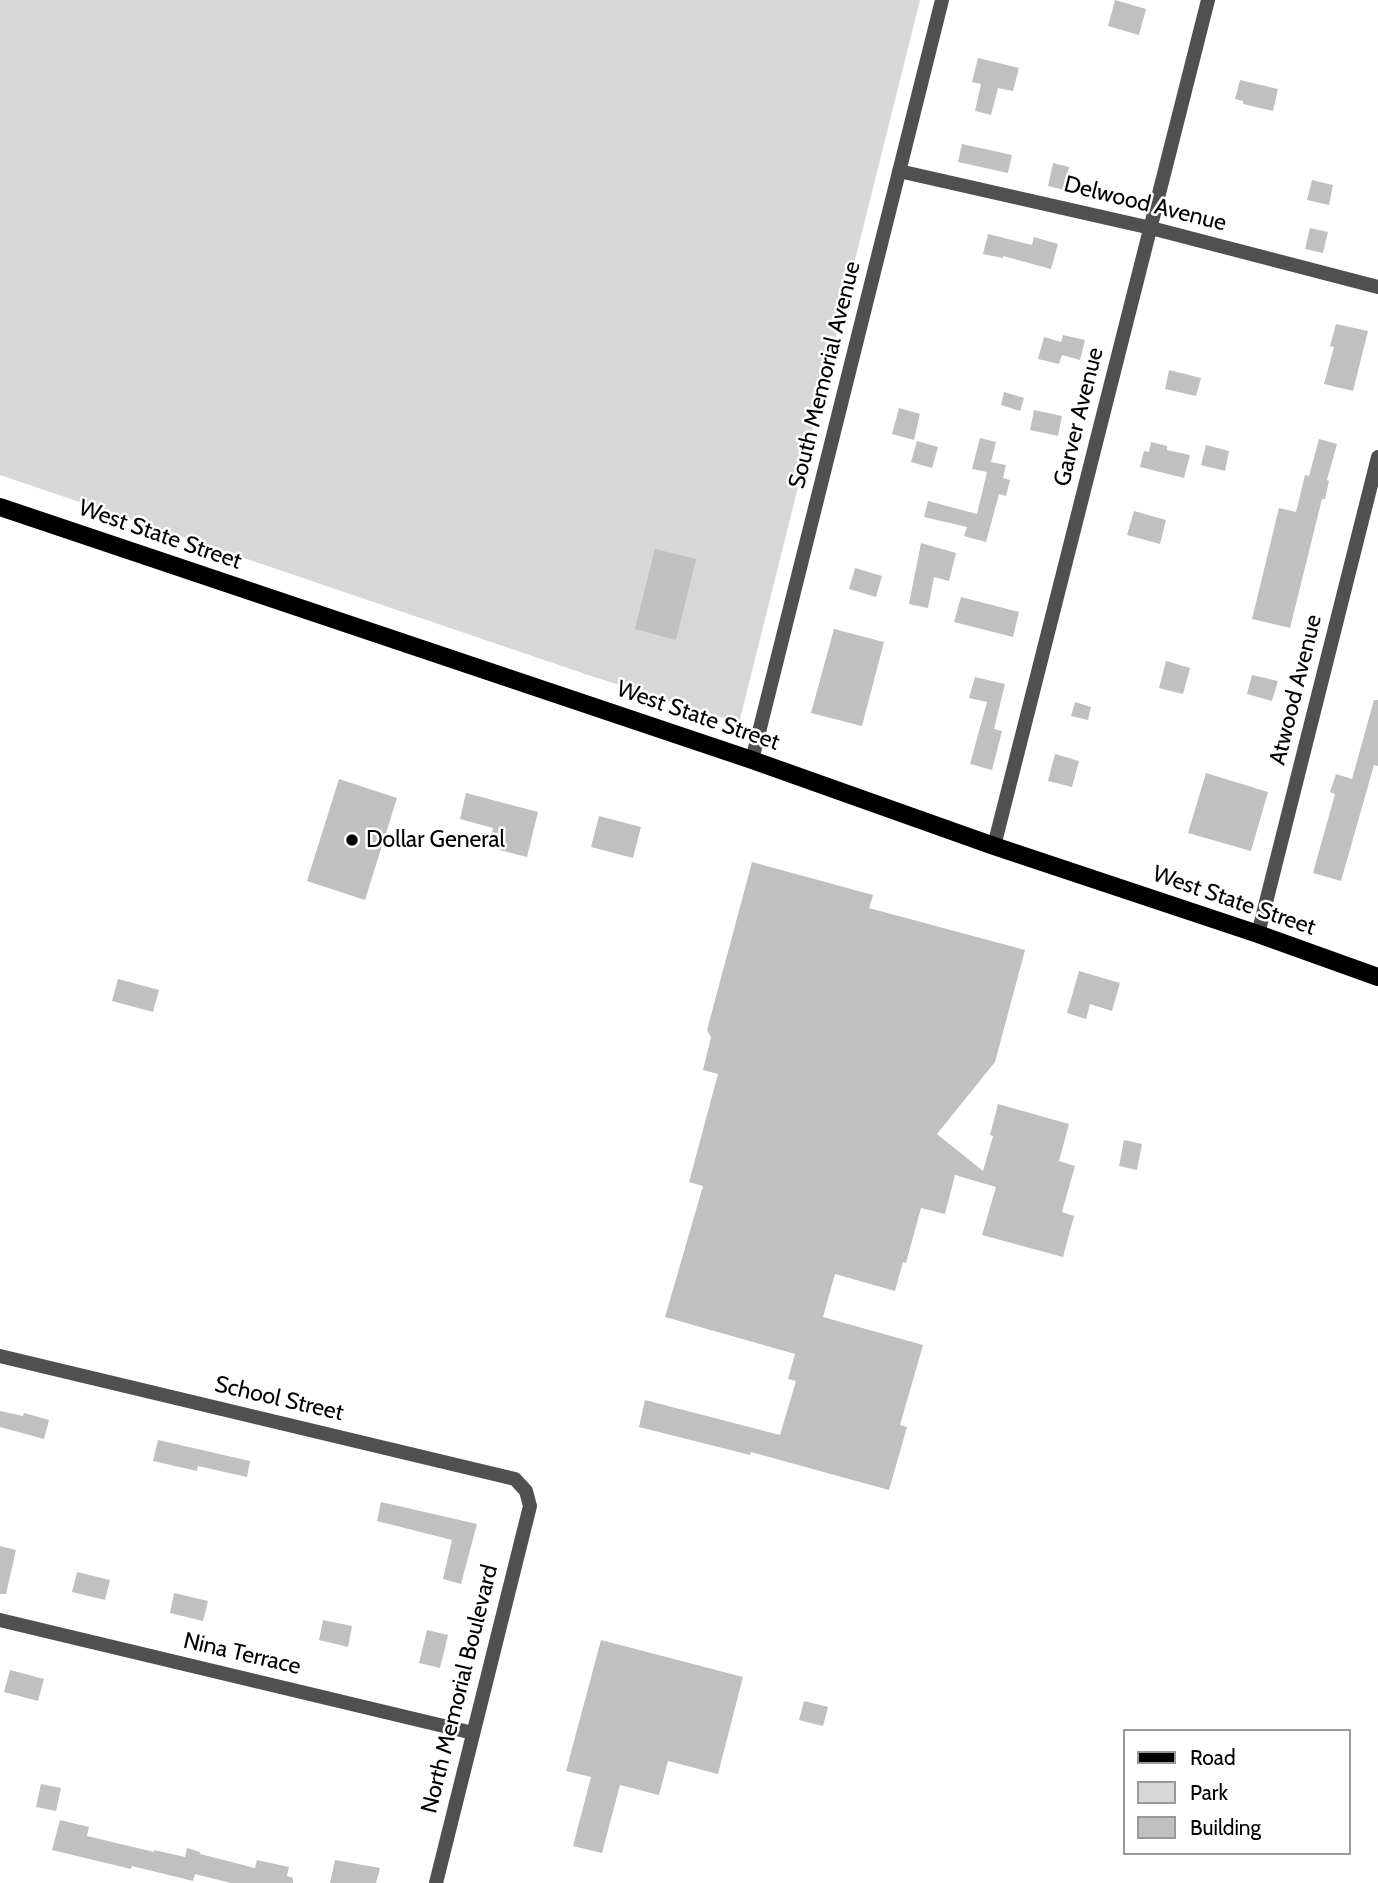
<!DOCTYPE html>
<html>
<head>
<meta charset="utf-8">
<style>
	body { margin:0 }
	#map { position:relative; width:1378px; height:1883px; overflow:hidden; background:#fff; font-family:Cabin,sans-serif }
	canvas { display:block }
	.legend { position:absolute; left:1123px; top:1729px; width:228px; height:126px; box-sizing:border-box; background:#fff; border:2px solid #999; margin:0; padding:9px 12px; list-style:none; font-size:21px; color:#000 }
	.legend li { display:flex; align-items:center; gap:14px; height:35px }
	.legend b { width:35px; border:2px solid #999 }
</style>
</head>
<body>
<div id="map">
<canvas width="1378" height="1883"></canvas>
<ul class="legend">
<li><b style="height:9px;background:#000"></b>Road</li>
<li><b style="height:19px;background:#d7d7d7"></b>Park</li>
<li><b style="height:19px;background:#c0c0c0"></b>Building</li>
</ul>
</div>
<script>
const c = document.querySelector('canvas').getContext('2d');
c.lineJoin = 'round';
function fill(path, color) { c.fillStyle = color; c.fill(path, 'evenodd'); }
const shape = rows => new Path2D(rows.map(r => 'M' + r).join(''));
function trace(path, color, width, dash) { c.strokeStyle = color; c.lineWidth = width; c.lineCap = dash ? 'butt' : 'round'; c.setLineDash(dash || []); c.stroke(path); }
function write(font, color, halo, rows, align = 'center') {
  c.font = font + ' Cabin,sans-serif'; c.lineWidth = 5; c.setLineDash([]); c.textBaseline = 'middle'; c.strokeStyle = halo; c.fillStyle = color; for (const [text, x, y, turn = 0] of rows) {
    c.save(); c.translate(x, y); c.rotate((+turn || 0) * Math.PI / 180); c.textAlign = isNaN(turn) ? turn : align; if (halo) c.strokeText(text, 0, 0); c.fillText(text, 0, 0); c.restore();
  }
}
fill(shape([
	[0,0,920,0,739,723,594,677,0,475]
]), '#d7d7d7');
fill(shape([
	[1115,0,1146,9,1139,35,1108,26],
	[978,58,1019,68,1013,91,998,88,991,115,975,111,981,84,972,82],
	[1240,80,1278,89,1273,111,1243,104,1243,101,1235,99],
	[962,144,1012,155,1008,173,958,162],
	[1053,163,1069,167,1064,190,1048,186],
	[1312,180,1333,185,1329,205,1307,200],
	[1310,228,1328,232,1323,253,1305,249],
	[988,234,1032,245,1034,237,1058,244,1051,269,1003,256,1003,258,983,254],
	[1336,324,1368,331,1353,391,1324,384,1334,347,1330,346],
	[1063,335,1085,340,1080,360,1062,355,1059,364,1038,359,1044,337,1061,342],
	[1169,370,1201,378,1196,396,1165,389],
	[1004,392,1024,398,1020,411,1001,405],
	[899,408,920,414,914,440,892,434],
	[1034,410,1062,416,1058,436,1030,430],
	[980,438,996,442,991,462,1006,465,1003,478,1010,480,1006,496,999,494,986,542,964,536,967,527,924,517,928,501,977,514,987,472,972,469],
	[1319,439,1337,444,1327,480,1329,481,1325,499,1322,499,1290,628,1252,619,1279,508,1296,512,1305,475,1309,476],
	[917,441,938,447,932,468,911,462],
	[1151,442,1167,446,1167,450,1190,455,1184,478,1140,467,1144,451,1149,452],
	[1206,445,1229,451,1225,471,1201,465],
	[1134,511,1166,520,1160,544,1127,535],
	[921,543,956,553,949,581,934,577,928,608,909,604],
	[655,549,696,559,676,640,635,629],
	[855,568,882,576,876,597,849,589],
	[961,597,1019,612,1013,637,954,622],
	[834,629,884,642,862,726,811,713],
	[1166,661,1190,668,1183,694,1159,688],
	[1252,675,1278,681,1272,701,1247,694],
	[975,677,1005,684,994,729,1002,731,992,770,970,764,987,702,969,698],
	[1374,700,1378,700,1378,766,1374,765,1341,881,1313,873,1335,794,1330,792,1336,774,1352,779],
	[1075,702,1091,707,1088,720,1071,716],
	[1055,754,1079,761,1072,787,1048,781],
	[1206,773,1268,792,1251,851,1188,833],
	[339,779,397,798,365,900,307,881],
	[466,793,538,812,527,857,488,847,493,828,460,819],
	[599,816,641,827,633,858,591,847],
	[752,862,873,895,869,908,1025,950,995,1062,937,1134,983,1171,993,1136,990,1135,998,1104,1069,1124,1059,1161,1075,1166,1062,1212,1074,1216,1063,1257,982,1235,996,1187,955,1175,945,1214,921,1208,906,1263,903,1262,895,1291,835,1274,823,1317,923,1345,900,1425,907,1427,889,1490,751,1452,750,1455,639,1427,645,1400,780,1435,796,1381,788,1379,795,1354,665,1317,703,1186,689,1182,718,1074,703,1070,711,1037,707,1030],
	[1079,971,1120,983,1112,1011,1090,1004,1086,1019,1067,1013],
	[118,979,159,990,153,1012,112,1001],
	[1124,1140,1142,1144,1137,1170,1119,1166],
	[0,1411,23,1416,24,1413,49,1420,44,1439,0,1427],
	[158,1440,250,1461,247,1477,198,1466,197,1471,153,1461],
	[381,1502,477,1524,461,1584,443,1579,452,1540,377,1521],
	[0,1546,16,1550,6,1594,0,1594],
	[77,1572,110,1580,105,1600,72,1592],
	[174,1593,208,1601,203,1621,170,1613],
	[323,1620,352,1626,348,1647,319,1640],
	[427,1630,448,1635,440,1668,419,1663],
	[601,1640,743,1677,718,1774,668,1761,659,1795,620,1785,602,1853,573,1846,591,1777,566,1771],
	[10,1670,44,1679,38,1701,4,1692],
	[804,1701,828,1707,823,1726,799,1720],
	[41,1784,61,1788,56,1811,36,1807],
	[60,1820,89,1827,87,1836,154,1852,154,1850,185,1857,187,1848,200,1852,200,1854,255,1868,257,1860,289,1867,287,1876,293,1878,293,1883,231,1883,195,1874,193,1881,132,1866,131,1869,52,1850],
	[335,1860,380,1868,376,1883,330,1883]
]), '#c0c0c0');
trace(shape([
	[899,171,1151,228,1378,287],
	[752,760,942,0],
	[994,846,1208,0],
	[1258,934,1378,457],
	[0,1356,515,1479,526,1491,530,1506,436,1883],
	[0,1620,473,1733]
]), '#505050', 14);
trace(shape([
	[0,507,752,760,994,846,1258,934,1378,977]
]), '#000', 18);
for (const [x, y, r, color] of [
	[352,840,7,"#000"]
]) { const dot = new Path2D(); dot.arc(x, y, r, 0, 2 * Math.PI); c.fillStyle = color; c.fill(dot); trace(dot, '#fff', 2.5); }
write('23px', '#000', '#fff', [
	["Delwood Avenue",1145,204,14],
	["South Memorial Avenue",825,375,-76],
	["Garver Avenue",1079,417,-76],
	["West State Street",160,535,19],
	["Atwood Avenue",1296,690,-76],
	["West State Street",698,716,19],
	["West State Street",1234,901,19],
	["School Street",279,1399,13],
	["Nina Terrace",242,1654,13],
	["North Memorial Boulevard",460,1689,-76]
]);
write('23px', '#000', '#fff', [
	["Dollar General",366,840]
], 'left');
</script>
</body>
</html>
